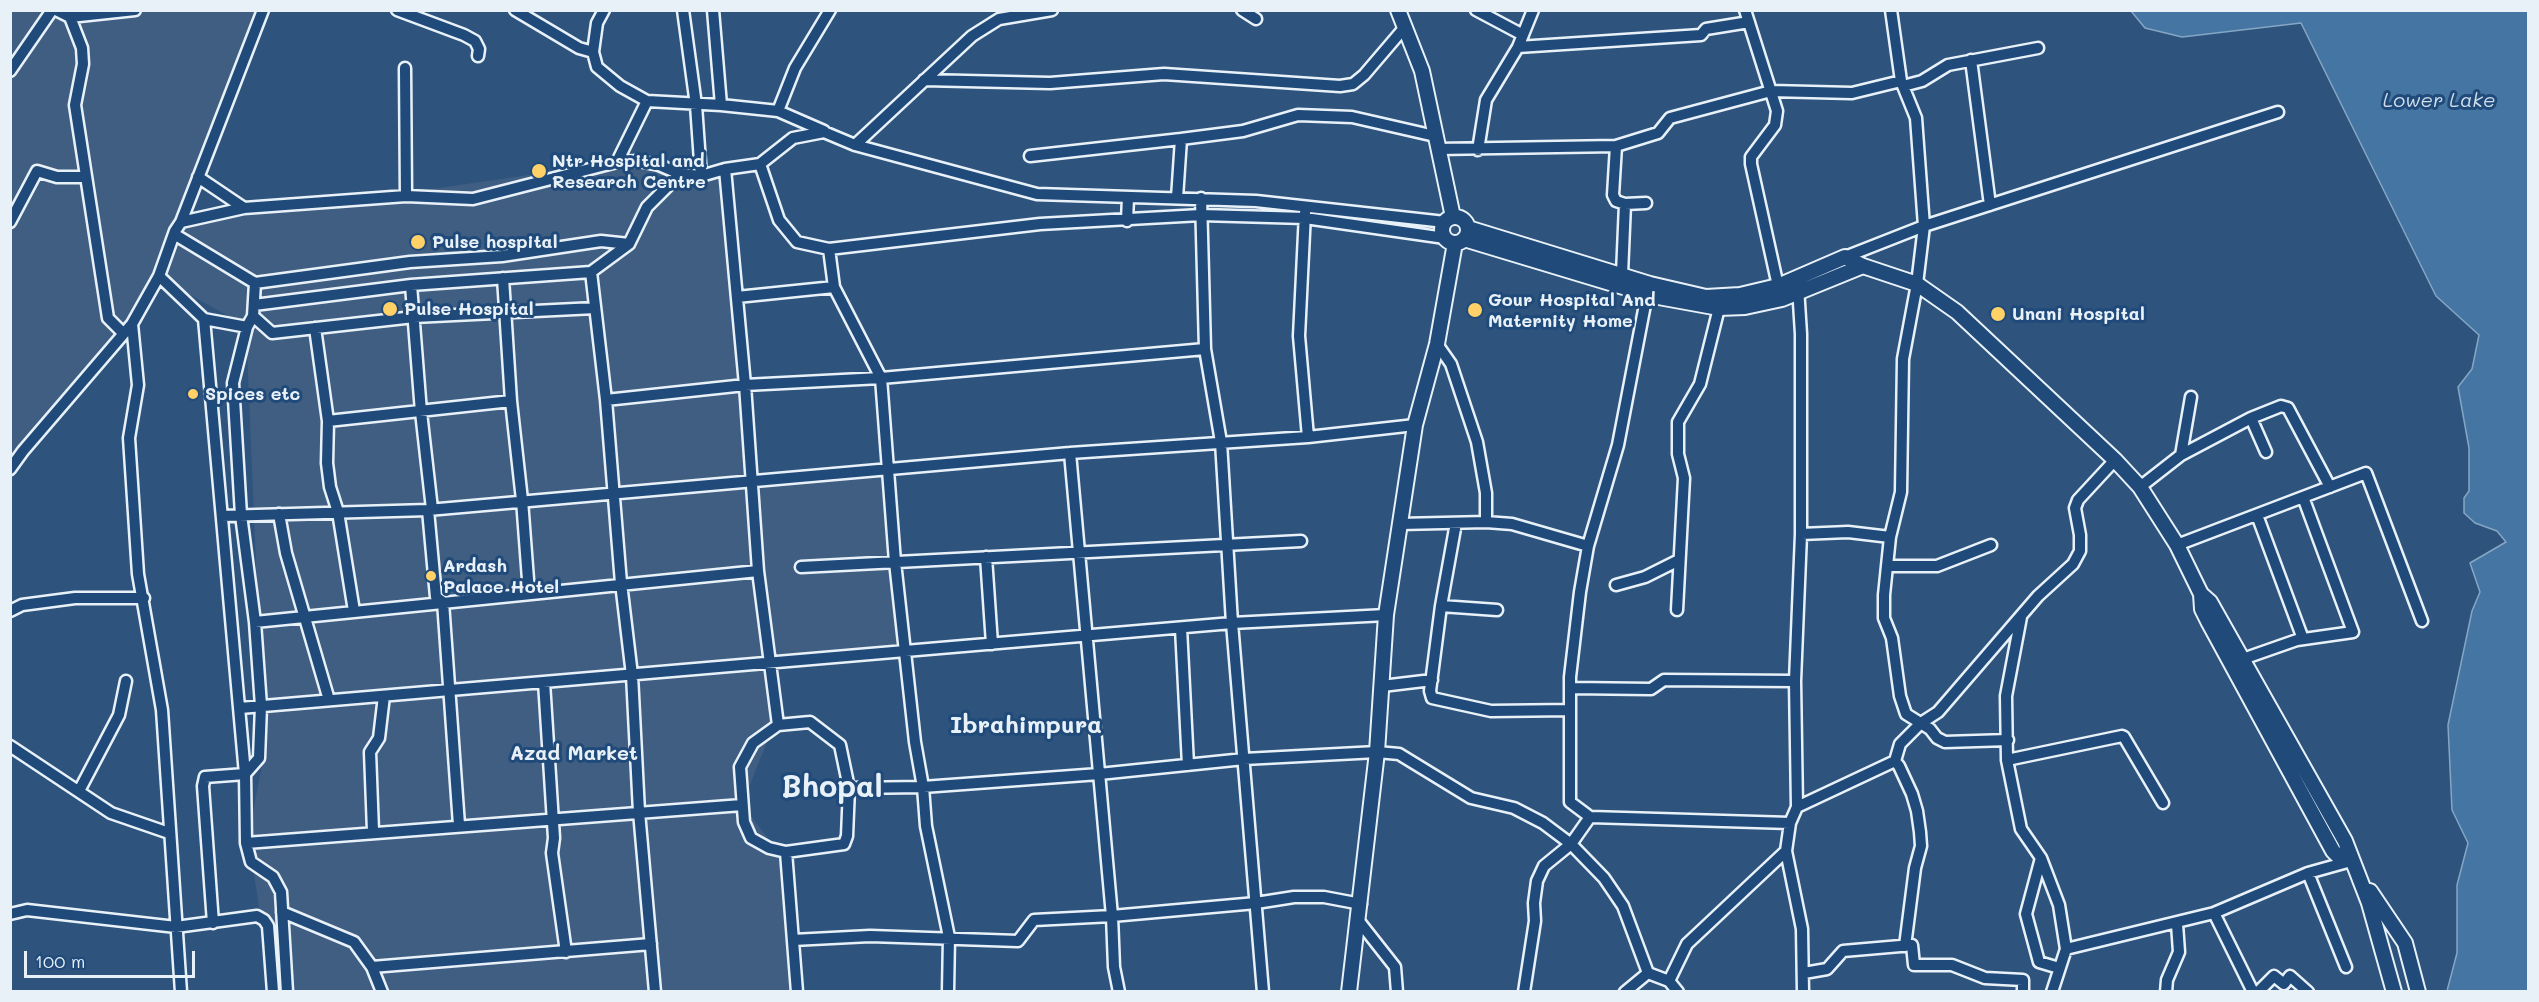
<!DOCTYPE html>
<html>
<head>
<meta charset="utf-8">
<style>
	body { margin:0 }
	#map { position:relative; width:2539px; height:1002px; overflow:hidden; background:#2e537d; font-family:Mali,sans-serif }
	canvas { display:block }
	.frame { position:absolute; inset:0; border:12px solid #e8f1f8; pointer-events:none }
	.scale { position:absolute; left:24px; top:951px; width:171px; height:27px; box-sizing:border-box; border:3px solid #e8f1f8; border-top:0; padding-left:8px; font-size:18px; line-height:21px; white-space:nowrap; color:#e8f1f8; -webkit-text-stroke:4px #1f4a7a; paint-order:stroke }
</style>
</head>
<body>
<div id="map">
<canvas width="2539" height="1002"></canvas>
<div class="frame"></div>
<div class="scale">100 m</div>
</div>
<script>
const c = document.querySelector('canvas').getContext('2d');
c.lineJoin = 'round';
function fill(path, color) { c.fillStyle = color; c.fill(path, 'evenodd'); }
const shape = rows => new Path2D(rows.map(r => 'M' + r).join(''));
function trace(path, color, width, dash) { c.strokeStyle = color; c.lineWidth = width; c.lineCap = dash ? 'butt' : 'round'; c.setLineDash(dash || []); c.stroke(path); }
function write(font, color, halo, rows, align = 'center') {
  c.font = font + ' Mali,sans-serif'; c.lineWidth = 6; c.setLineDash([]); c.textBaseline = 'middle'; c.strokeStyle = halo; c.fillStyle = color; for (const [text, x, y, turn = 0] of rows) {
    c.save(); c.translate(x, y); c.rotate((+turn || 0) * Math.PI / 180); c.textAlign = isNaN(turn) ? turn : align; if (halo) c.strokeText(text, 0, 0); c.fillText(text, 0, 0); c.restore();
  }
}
fill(shape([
	[11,11,270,11,182,225,619,162,725,169,751,474,890,470,905,651,767,663,774,724,742,805,791,868,803,991,272,991,251,855,247,841,264,756,246,326,160,278,11,480]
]), '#405e81');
const water = shape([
	[2131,11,2528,11,2528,991,2447,991,2457,953,2457,885,2468,843,2452,810,2448,725,2472,611,2480,592,2470,563,2506,542,2497,531,2475,523,2464,513,2464,498,2469,491,2469,448,2458,387,2472,369,2479,335,2436,296,2301,23,2182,37,2145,28,2131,11]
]);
fill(water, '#4575a2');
trace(water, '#86a7c4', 1.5);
const minor = shape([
	[56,10,70,17,135,10],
	[397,10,464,35,475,41,479,49,478,56],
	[515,10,579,48,593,52],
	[604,10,597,23,593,52,597,67,620,86,647,101,721,105,778,111,824,131],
	[683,10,696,105,701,176],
	[713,10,721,105],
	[1242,10,1256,19],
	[1476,10,1523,35],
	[1745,10,1777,111,1775,125,1751,157,1751,164,1778,286],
	[1891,10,1901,81,1916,118,1924,226,1917,284,1903,359,1901,492,1890,537,1884,595,1884,618,1892,638,1900,696,1906,714,1930,729,1937,738,1945,742,2008,740],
	[70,17,82,48,83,64,75,105,108,318,123,333],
	[1518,47,1701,35,1706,29,1749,22],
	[1971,60,1990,205],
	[405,68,406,196],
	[10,71,52,10],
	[924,80,1050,83,1164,74,1340,86,1353,84,1364,75,1405,27],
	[1903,86,1922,81,1948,65,2038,48],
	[778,111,795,68,830,10],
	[855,145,972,36,999,19,1052,10],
	[1616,146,1613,195,1616,201,1625,204,1646,203],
	[1438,149,1616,146,1658,133,1670,118,1771,91,1852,93,1901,81],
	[1478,150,1486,100,1518,47,1533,10],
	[1030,156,1181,139],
	[617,162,647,101],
	[760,164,779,220,797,242,829,249,1040,224,1201,215,1305,218,1445,238],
	[725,169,745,385,758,571,778,725],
	[198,177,244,208],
	[1177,198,1181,139,1243,131,1298,115,1352,117,1435,136],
	[1201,198,1205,349,1221,442,1232,623,1263,992],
	[1305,213,1299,336,1308,437],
	[1127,221,1128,197],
	[10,222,37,171,57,177,85,177],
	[181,222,244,208,406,196,473,199,617,162,638,161,659,165,680,174,701,176,725,169,760,164,793,138,824,132,855,145,1037,194,1256,201,1445,222],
	[174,234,255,283,410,262,502,256,601,241,629,244],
	[829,249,834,287,881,378,895,562,915,742,923,787,926,826,949,937,948,992],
	[1845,257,1924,226,2278,112],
	[591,272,606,400,621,583,632,675,639,812,655,992],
	[1622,274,1625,204],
	[159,276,204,319,245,774,246,843,251,862,273,877,281,892,287,992],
	[503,278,511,401,522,500,529,593],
	[411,285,421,412,432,509],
	[1798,287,1801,334,1801,534,1795,681,1797,807,1790,823,1786,851,1802,929,1803,992],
	[1648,289,1618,445,1588,546,1580,592,1570,677,1570,802,1590,817,1790,823],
	[737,297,834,287],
	[254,305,411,285,591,272,629,244,647,207,680,174],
	[253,316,272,333,414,317,595,308],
	[204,319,247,327,253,316,255,283],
	[132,324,138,385,129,438,138,574,162,710,181,992],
	[315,328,328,421,327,463,330,487,338,512,354,611],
	[1437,344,1451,364,1477,442,1486,493,1486,522],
	[606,400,745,385,881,378,1205,349],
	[2251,418,2266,452],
	[328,421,511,401],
	[1070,453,1112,916,1114,967,1119,992],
	[2181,455,2191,397],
	[10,469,23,451,132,324,159,276,175,231,181,222,263,10],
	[2140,487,2181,455,2251,418,2281,406,2288,408,2330,487],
	[428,510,436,597,443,602,459,825],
	[279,514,286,553,329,700],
	[2257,515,2303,639],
	[222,516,428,510,1070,453,1308,437,1415,425],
	[1456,523,1441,606,1497,610],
	[1400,524,1486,522,1512,524,1588,546],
	[1801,534,1848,532,1890,537],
	[2177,545,2366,473,2422,621],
	[986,557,992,644],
	[1887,566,1937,566,1991,545],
	[801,567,1301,541],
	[1616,585,1645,577,1679,560],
	[1441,606,1430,691,1432,698,1491,711,1570,710],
	[1677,610,1684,478,1678,454,1678,422,1700,384,1719,308],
	[10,611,22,605,75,598,144,598],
	[2021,617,2006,696,2007,760,2021,829,2041,858,2059,905,2066,949],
	[255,622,758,571],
	[1181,628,1188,765],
	[2237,661,2297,640,2353,632,2303,497],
	[544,682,554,838,552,853,566,952],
	[1382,686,1432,680],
	[1571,688,1651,689,1664,680,1795,681],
	[240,708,1232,623,1386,615],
	[810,722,840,745,849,788,847,836,844,844,786,852,769,848,751,838,744,822,740,767,753,743,778,725,810,722],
	[10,746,111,813,169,833],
	[2007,760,2122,736,2124,737,2163,803],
	[1895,761,1899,766,1912,794,1917,811,1920,832,1921,846,1915,868,1905,946],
	[849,788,923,787,1099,774,1244,759,1377,752,1399,754,1471,798,1514,808,1543,823,1571,844,1604,878,1623,906,1648,973,1669,981,1678,992],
	[79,791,119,715,126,681],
	[1797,807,1895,761,1900,744,1921,723,1938,712,2038,596,2073,564,2080,551,2080,535,2075,508,2078,500,2115,460],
	[373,831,370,752,379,738,384,696],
	[246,843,742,805],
	[786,852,797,992],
	[2041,858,2026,914,2039,962,2059,968],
	[2308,873,2346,967],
	[282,912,354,942,372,967,382,992],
	[2214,913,2253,992],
	[10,914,27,910,176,927,257,916,264,920,268,926,273,992],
	[1358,920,1395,967,1397,992],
	[213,923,203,786,205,777,245,774,259,758,261,706,255,622,241,515,233,383,247,327],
	[793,940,870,936,1018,941,1034,920,1112,916,1256,903,1294,897,1324,897,1361,904],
	[372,967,651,944],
	[1804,973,1827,969,1843,951,1912,945,1914,965,1952,965,1985,978,2023,980,2023,992],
	[1669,981,1687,944,1786,851],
	[1524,992,1535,921,1534,903,1537,881,1544,866,1571,844,1590,817],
	[1625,992,1648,973],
	[2052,992,2066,949,2214,913,2308,873,2351,861],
	[2166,992,2167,980,2179,952,2177,924],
	[2258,992,2274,976,2284,984,2290,976,2308,992]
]);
const major = shape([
	[1398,10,1422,71,1453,217],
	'1442 230a13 13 0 1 1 26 0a13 13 0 1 1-26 0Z',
	[1468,228,1650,284,1706,297,1740,295,1778,286,1845,257,1863,266,1917,284,1957,312,2115,460,2140,487,2177,545,2201,594,2202,609,2209,623,2333,851,2340,858,2351,861],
	[1464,239,1653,296,1719,308,1745,307,1782,299,1863,266],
	[2201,594,2210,602,2345,841,2369,903,2394,992],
	[2370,891,2405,943,2418,992],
	[1349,992,1377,752,1386,615,1415,425,1437,344,1455,243]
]);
trace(minor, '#e8f1f8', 15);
trace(major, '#e8f1f8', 18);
trace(minor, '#1f4a7a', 10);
trace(major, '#1f4a7a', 14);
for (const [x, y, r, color] of [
	[539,171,8,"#ffd166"],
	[418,242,8,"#ffd166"],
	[390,309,8,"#ffd166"],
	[1475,310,8,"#ffd166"],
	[1998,314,8,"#ffd166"],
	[193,394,6,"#ffd166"],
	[431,576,6,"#ffd166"]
]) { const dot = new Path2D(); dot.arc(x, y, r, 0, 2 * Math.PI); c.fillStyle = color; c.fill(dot); trace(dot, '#1f4a7a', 2); }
write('bold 18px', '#e8f1f8', '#1f4a7a', [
	["Ntr Hospital and",552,161],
	["Research Centre",552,182],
	["Pulse hospital",432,242],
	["Gour Hospital And",1488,300],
	["Maternity Home",1488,321],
	["Pulse Hospital",404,309],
	["Unani Hospital",2012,314],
	["Spices etc",205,394],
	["Ardash",443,566],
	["Palace Hotel",443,587]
], 'left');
write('italic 20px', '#d0deeb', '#1f4a7a', [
	["Lower Lake",2439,101]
]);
write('bold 20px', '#e8f1f8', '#1f4a7a', [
	["Azad Market",574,754]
]);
write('bold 24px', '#e8f1f8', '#1f4a7a', [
	["Ibrahimpura",1026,726]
]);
write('bold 30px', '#e8f1f8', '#1f4a7a', [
	["Bhopal",832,788]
]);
</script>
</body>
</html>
